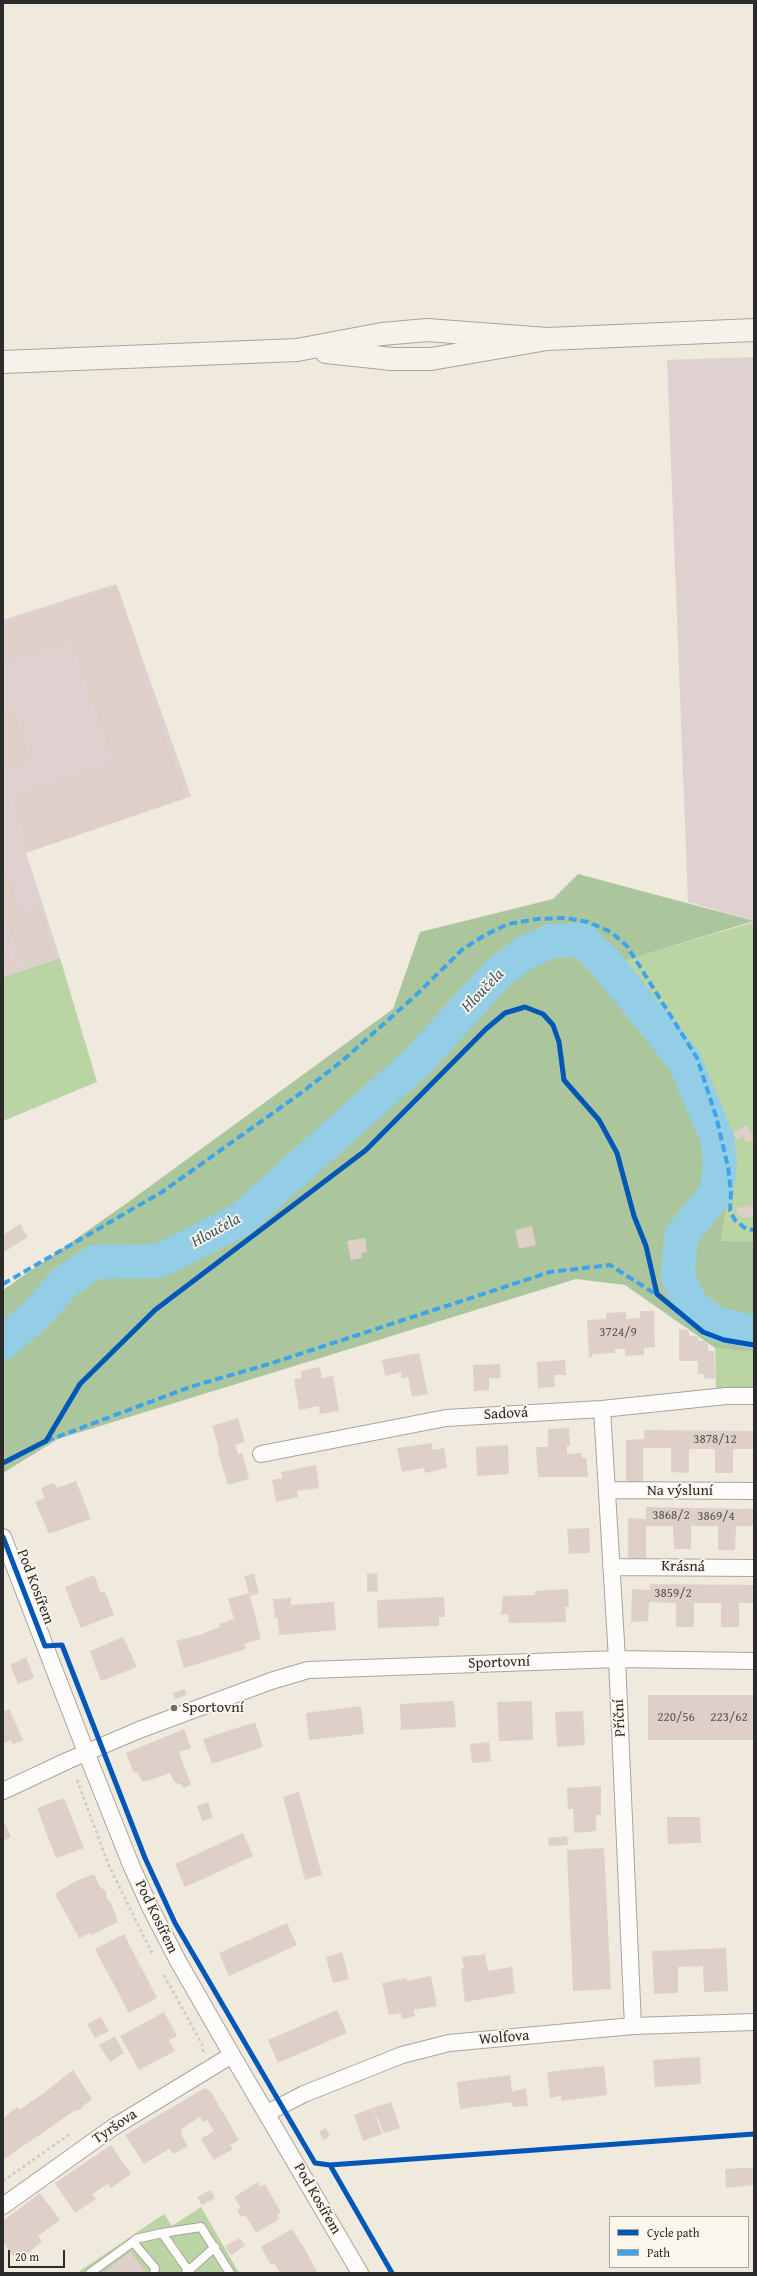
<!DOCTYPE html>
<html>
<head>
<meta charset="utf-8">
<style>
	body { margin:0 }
	#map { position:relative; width:757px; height:2276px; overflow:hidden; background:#efe9de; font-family:"Gentium Book Plus",serif }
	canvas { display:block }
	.frame { position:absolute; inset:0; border:4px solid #2b2b2b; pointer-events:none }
	.legend { position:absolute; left:609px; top:2216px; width:140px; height:52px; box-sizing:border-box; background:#fbf7ec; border:1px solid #a8a59f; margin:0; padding:5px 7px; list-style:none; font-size:12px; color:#2b2b2b }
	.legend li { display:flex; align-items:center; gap:8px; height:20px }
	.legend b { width:20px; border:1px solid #a8a59f }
	.scale { position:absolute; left:8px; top:2250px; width:57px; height:18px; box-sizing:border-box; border:2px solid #2b2b2b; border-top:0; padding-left:5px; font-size:12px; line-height:14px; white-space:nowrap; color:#2b2b2b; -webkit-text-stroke:3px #fbf7ec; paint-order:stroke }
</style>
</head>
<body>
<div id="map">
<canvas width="757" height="2276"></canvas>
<div class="frame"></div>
<ul class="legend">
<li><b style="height:5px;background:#0057b8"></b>Cycle path</li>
<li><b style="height:5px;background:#3ea3eb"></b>Path</li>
</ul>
<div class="scale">20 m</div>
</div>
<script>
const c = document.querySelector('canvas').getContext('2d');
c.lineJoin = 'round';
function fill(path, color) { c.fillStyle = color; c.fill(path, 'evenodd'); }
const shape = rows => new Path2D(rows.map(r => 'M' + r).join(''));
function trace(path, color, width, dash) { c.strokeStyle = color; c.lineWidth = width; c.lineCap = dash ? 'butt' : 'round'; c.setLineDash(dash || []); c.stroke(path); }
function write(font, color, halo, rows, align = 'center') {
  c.font = font + ' "Gentium Book Plus",serif'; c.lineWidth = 3.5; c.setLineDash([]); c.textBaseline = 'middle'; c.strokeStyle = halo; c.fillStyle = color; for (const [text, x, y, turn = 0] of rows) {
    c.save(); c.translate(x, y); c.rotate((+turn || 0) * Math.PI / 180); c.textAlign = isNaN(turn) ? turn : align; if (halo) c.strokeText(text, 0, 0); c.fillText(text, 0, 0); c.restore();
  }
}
fill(shape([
	[754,357,754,921,688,902,667,360],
	[116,584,191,796,26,853,60,958,3,977,3,620]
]), '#dfd1cf');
fill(shape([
	[754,922,754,1242,721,1242,734,1158,625,960],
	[60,958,97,1082,3,1121,3,977],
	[715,1348,754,1352,754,1390,716,1389],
	[201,2207,239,2273,77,2273,164,2214,172,2226]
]), '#bad4a4');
fill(shape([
	[578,874,754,921,626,960,699,1065,734,1159,721,1241,754,1242,754,1352,715,1348,625,1285,576,1279,58,1439,3,1473,3,1290,127,1203,393,1009,420,932,553,899]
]), '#abc69c');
trace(shape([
	[3,1343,35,1315,66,1281,95,1262,159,1261,240,1220,418,1061,497,974,525,953,551,941,582,940,603,960,684,1060,717,1138,720,1164,716,1193,681,1236,678,1276,691,1305,716,1324,754,1332]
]), '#94cee6', 34);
fill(shape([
	[117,586,142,658,137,659,186,798,30,851,12,797,114,763,71,640,3,663,3,625],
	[13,709,30,759,3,768,3,712],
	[7,870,21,913,39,906,56,956,23,967,6,918,3,918,3,872],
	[9,952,14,968,3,972,3,954],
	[747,1125,753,1139,746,1143,743,1136,736,1139,733,1132],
	[754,1205,754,1216,742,1218,741,1215,738,1216,736,1208],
	[20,1224,28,1237,4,1252,3,1235],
	[532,1226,536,1245,519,1249,515,1230],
	[365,1238,367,1252,361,1253,362,1258,351,1260,347,1241],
	[640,1311,654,1311,655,1347,644,1348,644,1355,625,1356,625,1349,615,1349,615,1353,592,1354,592,1357,589,1357,587,1320,606,1319,606,1313,626,1312,626,1319,640,1318],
	[679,1329,688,1330,690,1336,697,1336,699,1341,704,1341,708,1345,708,1351,714,1351,715,1379,704,1378,704,1374,698,1374,698,1361,679,1361],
	[419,1353,428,1394,412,1397,408,1377,402,1378,401,1372,385,1376,382,1360],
	[565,1360,566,1375,554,1375,555,1387,538,1388,537,1362],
	[500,1364,501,1378,489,1378,489,1390,474,1391,473,1365],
	[320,1367,322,1378,333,1376,339,1411,320,1414,319,1406,299,1410,294,1379,302,1378,301,1371],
	[238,1418,245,1442,235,1445,238,1455,242,1453,249,1479,228,1485,217,1449,219,1449,212,1426],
	[569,1428,570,1446,567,1446,567,1454,582,1453,582,1458,586,1458,588,1477,538,1477,536,1447,548,1447,548,1429],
	[644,1430,754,1431,754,1449,733,1449,733,1473,715,1473,715,1449,689,1449,689,1473,671,1472,671,1448,643,1448,643,1483,626,1483,626,1440,644,1439],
	[432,1443,433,1450,444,1448,447,1468,425,1473,424,1468,402,1472,397,1448],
	[508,1445,509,1474,477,1476,476,1447],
	[316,1465,319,1488,297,1491,298,1497,276,1502,272,1480,282,1478,281,1472],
	[76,1481,91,1519,49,1534,35,1502,45,1498,41,1488,54,1483,57,1488],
	[646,1507,754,1509,754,1526,736,1526,735,1550,718,1550,718,1526,691,1526,691,1549,674,1549,673,1526,646,1526,646,1560,628,1560,628,1518,646,1519],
	[589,1528,590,1553,569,1554,567,1529],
	[377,1573,378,1591,367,1592,367,1574],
	[254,1574,259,1593,250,1596,261,1639,244,1644,246,1649,184,1668,176,1641,202,1634,220,1627,219,1624,234,1619,228,1599,249,1593,244,1576],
	[94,1575,101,1593,105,1592,114,1615,81,1628,65,1587],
	[650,1584,754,1585,754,1603,739,1603,739,1627,721,1627,721,1603,694,1603,694,1627,676,1627,676,1603,649,1602,648,1621,631,1622,632,1589,650,1590],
	[568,1589,569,1607,565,1607,566,1622,509,1623,508,1614,501,1615,503,1596,535,1595,535,1591],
	[444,1597,445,1617,439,1617,439,1626,378,1628,377,1600],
	[291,1598,291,1605,334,1602,336,1630,279,1635,278,1618,275,1618,273,1599],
	[123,1637,137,1667,101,1681,90,1651],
	[26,1657,34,1678,18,1684,10,1665],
	[185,1689,187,1695,175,1699,173,1693],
	[648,1695,754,1695,754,1740,648,1740],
	[454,1701,456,1727,401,1730,400,1704],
	[532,1701,533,1740,499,1741,497,1702],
	[361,1706,364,1734,309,1740,306,1713],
	[9,1709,23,1740,13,1744,11,1740,3,1744,3,1712],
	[583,1711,585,1745,557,1747,555,1712],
	[255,1722,263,1747,212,1764,203,1739],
	[184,1729,191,1748,179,1752,191,1785,183,1788,182,1785,174,1782,170,1773,147,1781,142,1781,137,1772,134,1773,126,1753],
	[489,1742,491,1761,472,1763,470,1744],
	[601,1786,601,1815,596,1815,596,1831,574,1833,573,1809,568,1809,567,1788],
	[299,1792,322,1875,305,1880,283,1797],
	[64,1798,84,1848,56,1858,37,1808],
	[208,1802,213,1818,202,1821,197,1806],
	[667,1817,700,1817,701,1843,668,1844],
	[3,1819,11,1837,3,1841],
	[243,1833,253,1856,185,1887,175,1864],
	[567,1836,568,1845,549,1846,548,1838],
	[604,1848,611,1989,573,1991,567,1850],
	[94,1874,100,1887,106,1891,107,1899,111,1903,118,1922,91,1935,90,1933,79,1938,55,1894,74,1882],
	[287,1923,297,1945,229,1976,219,1953],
	[124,1934,157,1998,129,2013,95,1949],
	[726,1948,728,1991,704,1992,703,1966,678,1967,678,1993,654,1994,652,1951],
	[342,1952,349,1979,333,1983,326,1957],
	[485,1954,488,1971,512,1967,515,1993,465,2002,461,1968,464,1968,462,1957],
	[431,1976,437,2006,414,2010,415,2016,402,2019,401,2013,389,2015,382,1983,407,1978,407,1981],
	[337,2010,347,2033,278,2063,268,2040],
	[164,2012,177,2036,169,2040,175,2051,139,2070,120,2036],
	[101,2017,109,2031,95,2038,87,2024],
	[115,2036,124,2053,110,2062,99,2045],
	[700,2057,701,2084,655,2087,653,2060],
	[604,2066,607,2095,561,2101,561,2096,550,2098,547,2072],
	[73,2070,92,2099,83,2106,80,2110,74,2111,3,2160,3,2118,17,2107,19,2110,44,2093],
	[510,2075,512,2092,526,2088,528,2106,513,2107,512,2102,460,2109,457,2082],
	[205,2088,211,2092,239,2140,230,2145,233,2149,214,2160,201,2139,214,2131,207,2120,203,2122,200,2117,181,2129,182,2132,180,2133,188,2146,173,2154,169,2149,144,2164,125,2135],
	[391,2102,400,2128,384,2133,373,2108],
	[373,2108,382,2134,363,2141,354,2115],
	[326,2128,330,2136,323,2140,319,2132],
	[111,2145,131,2174,111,2188,108,2184,92,2194,96,2199,75,2213,55,2183],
	[743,2168,754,2168,754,2185,726,2188,725,2169],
	[258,2182,260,2187,265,2184,281,2212,277,2215,279,2219,256,2233,245,2215,241,2217,237,2210,241,2208,234,2197],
	[210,2190,215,2198,202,2205,197,2197],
	[40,2193,60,2220,38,2236,42,2242,23,2257,20,2253,14,2257,3,2242,3,2221],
	[292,2229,306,2251,318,2273,280,2273,274,2263,271,2265,261,2247],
	[240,2238,245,2246,231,2255,225,2246],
	[130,2252,147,2273,103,2273]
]), '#ded0c9');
const service = shape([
	[90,2273,133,2242],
	[154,2273,155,2268,133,2242,136,2239,162,2233],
	[186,2273,215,2247],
	[190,2273,162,2233,201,2227,230,2273]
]);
const minor = shape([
	[602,1409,617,1659,633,2026],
	[261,1454,446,1418,602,1409,726,1396,754,1396],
	[607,1490,754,1491],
	[3,1537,86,1752,131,1865,150,1907,178,1961,232,2055,360,2273],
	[611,1567,754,1568],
	[3,1791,69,1760,139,1730,271,1681,308,1670,617,1659,754,1661],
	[267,2113,304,2094,402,2055,449,2043,633,2026,754,2022],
	[3,2206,112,2128,232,2055]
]);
const secondary = shape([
	[326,352,392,359,431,359,547,339,754,330],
	[3,362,297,350,382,334,427,330,547,339]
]);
trace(service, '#a8a59f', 10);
trace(minor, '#a8a59f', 18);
trace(secondary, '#a8a59f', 24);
trace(shape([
	[77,1780,109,1866,153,1955],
	[164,1975,203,2046,203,2052],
	[3,2181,70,2134]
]), '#cbcac8', 2.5, [3, 3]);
trace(service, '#fdfcfa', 8);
trace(minor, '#fdfcfa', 16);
trace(secondary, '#f5f2ec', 22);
trace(shape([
	[3,1284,162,1192,301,1093,342,1061,416,995,463,949,485,935,508,924,537,919,566,918,588,922,611,932,627,946,697,1058,716,1116,728,1167,731,1193,730,1211,735,1220,746,1229,754,1230],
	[46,1441,190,1387,269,1364,550,1272,610,1265,657,1295]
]), '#3ea3eb', 4, [8, 4]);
trace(shape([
	[3,1463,46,1441,80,1384,155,1310,366,1150,486,1029,505,1013,525,1007,543,1014,553,1025,559,1042,564,1080,599,1120,617,1153,634,1216,646,1246,657,1294,703,1332,724,1340,754,1345],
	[3,1537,45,1646,62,1645,145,1858,175,1923,315,2163,330,2165,392,2273],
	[330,2165,754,2134]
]), '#0057b8', 5);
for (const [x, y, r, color] of [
	[174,1708,4,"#706e6a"]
]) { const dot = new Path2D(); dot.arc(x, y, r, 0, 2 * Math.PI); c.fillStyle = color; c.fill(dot); trace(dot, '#fbf7ec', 1.5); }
write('13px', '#585452', null, [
	["3724/9",618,1333],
	["3878/12",715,1440],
	["3868/2",671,1516],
	["3869/4",716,1517],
	["3859/2",673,1594],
	["220/56",676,1718],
	["223/62",729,1718]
]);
write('15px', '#2b2b2b', '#fbf7ec', [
	["Sadová",506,1414,-3],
	["Na výsluní",680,1491],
	["Krásná",683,1567,1],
	["Pod Kosířem",35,1587,69],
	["Sportovní",499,1663,-2],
	["Příční",620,1718,-93],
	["Pod Kosířem",156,1917,64],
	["Wolfova",504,2038,-5],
	["Tyršova",115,2127,-34],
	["Pod Kosířem",317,2199,60]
]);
write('15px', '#2b2b2b', '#fbf7ec', [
	["Sportovní",182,1708]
], 'left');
write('italic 16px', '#3f5964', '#fbf7ec', [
	["Hloučela",483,991,-46],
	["Hloučela",216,1231,-29]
]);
</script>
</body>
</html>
